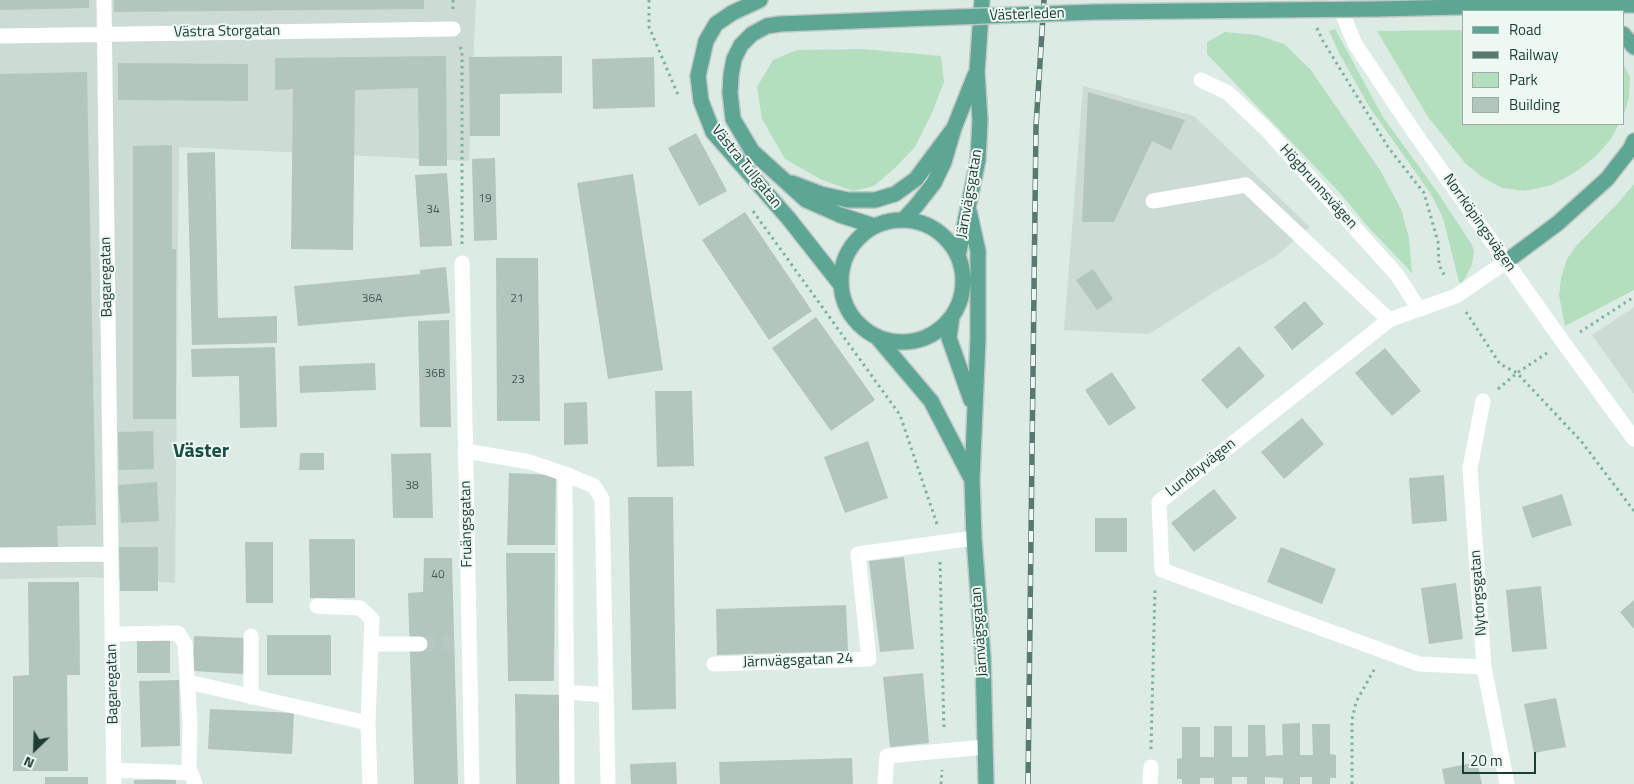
<!DOCTYPE html>
<html>
<head>
<meta charset="utf-8">
<style>
	body { margin:0 }
	#map { position:relative; width:1634px; height:784px; overflow:hidden; background:#ddebe5; font-family:"Titillium Web",sans-serif }
	canvas { display:block }
	.legend { position:absolute; left:1462px; top:10px; width:162px; height:115px; box-sizing:border-box; background:#eef8f3; border:1px solid #9aada7; margin:0; padding:6px 9px; list-style:none; font-size:15px; color:#1d3c34 }
	.legend li { display:flex; align-items:center; gap:10px; height:25px }
	.legend b { width:25px; border:1px solid #9aada7 }
	.north { position:absolute; left:10px; top:724px; width:50px; height:50px; -webkit-text-stroke:4px #eef8f3; paint-order:stroke; rotate:204deg; font-size:14px; font-weight:700; line-height:20px; text-align:center; color:#1d3c34 }
	.north::after { content:''; display:block; margin:auto; width:18px; height:22px; background:#1d3c34; clip-path:polygon(50% 0,100% 100%,50% 72%,0 100%) }
	.scale { position:absolute; left:1462px; top:752px; width:74px; height:22px; box-sizing:border-box; border:2px solid #1d3c34; border-top:0; padding-left:6px; font-size:15px; line-height:18px; white-space:nowrap; color:#1d3c34; -webkit-text-stroke:4px #eef8f3; paint-order:stroke }
</style>
</head>
<body>
<div id="map">
<canvas width="1634" height="784"></canvas>
<ul class="legend">
<li><b style="height:6px;background:#5da693"></b>Road</li>
<li><b style="height:6px;background:#57796f"></b>Railway</li>
<li><b style="height:14px;background:#b3dfbf"></b>Park</li>
<li><b style="height:14px;background:#b3c6be"></b>Building</li>
</ul>
<div class="north">N</div>
<div class="scale">20 m</div>
</div>
<script>
const c = document.querySelector('canvas').getContext('2d');
c.lineJoin = 'round';
function fill(path, color) { c.fillStyle = color; c.fill(path, 'evenodd'); }
const shape = rows => new Path2D(rows.map(r => 'M' + r).join(''));
function trace(path, color, width, dash) { c.strokeStyle = color; c.lineWidth = width; c.lineCap = dash ? 'butt' : 'round'; c.setLineDash(dash || []); c.stroke(path); }
function write(font, color, halo, rows, align = 'center') {
  c.font = font + ' "Titillium Web",sans-serif'; c.lineWidth = 4; c.setLineDash([]); c.textBaseline = 'middle'; c.strokeStyle = halo; c.fillStyle = color; for (const [text, x, y, turn = 0] of rows) {
    c.save(); c.translate(x, y); c.rotate((+turn || 0) * Math.PI / 180); c.textAlign = isNaN(turn) ? turn : align; if (halo) c.strokeText(text, 0, 0); c.fillText(text, 0, 0); c.restore();
  }
}
fill(shape([
	[0,0,476,0,469,161,179,147,175,583,92,577,0,579],
	[1083,86,1194,116,1310,227,1276,256,1216,291,1149,334,1064,330],
	[1634,307,1634,394,1592,335]
]), '#ccdbd4');
fill(shape([
	[1335,29,1383,117,1438,193,1472,245,1474,251,1472,265,1462,283,1459,282,1443,218,1431,194,1370,108,1339,53,1329,31],
	[1463,30,1463,124,1619,124,1611,139,1596,156,1577,171,1552,185,1525,191,1502,188,1482,177,1465,163,1428,117,1377,31],
	[1225,32,1257,35,1284,44,1310,69,1380,170,1401,209,1409,238,1412,273,1370,229,1340,193,1207,54,1207,42],
	[864,49,941,56,944,82,932,113,915,147,896,167,874,186,853,191,822,180,785,159,762,119,757,87,773,60,797,50],
	[1623,64,1630,77,1629,98,1623,117],
	[1634,184,1634,290,1565,326,1559,295,1561,278,1567,259,1576,246,1618,203]
]), '#b3dfbf');
fill(shape([
	[0,0,89,0,89,8,0,10],
	[114,0,424,0,424,9,114,12],
	[446,56,447,166,419,166,418,88,355,90,353,250,291,249,293,89,275,90,275,58],
	[562,56,562,93,500,94,500,136,470,136,469,57],
	[654,57,655,107,593,109,592,59],
	[118,63,248,64,248,101,118,100],
	[87,72,96,525,57,526,58,548,0,549,0,74],
	[1088,92,1185,120,1171,150,1152,141,1114,222,1082,222],
	[696,133,727,191,699,206,668,148],
	[172,145,172,249,176,249,176,419,133,419,133,146],
	[215,152,218,318,277,316,277,343,192,345,187,153],
	[495,158,497,240,474,241,472,159],
	[447,173,452,246,420,247,415,175],
	[633,174,663,370,608,379,577,183],
	[745,212,812,311,769,340,702,240],
	[496,258,538,258,540,421,497,421],
	[446,267,450,313,298,326,294,286,420,274,420,270],
	[1093,269,1113,299,1097,310,1076,280],
	[1305,301,1324,324,1292,350,1274,327],
	[816,317,875,400,831,431,772,348],
	[449,320,451,427,420,427,418,321],
	[1239,346,1265,376,1227,409,1201,380],
	[275,347,277,427,240,428,239,376,192,377,191,349],
	[1385,348,1421,391,1392,416,1355,373],
	[375,363,376,390,300,393,299,366],
	[1112,372,1136,408,1109,426,1085,390],
	[655,391,692,391,694,466,657,467],
	[587,402,588,444,564,445,564,403],
	[1302,418,1324,444,1284,479,1261,452],
	[153,431,154,469,119,470,118,432],
	[868,441,888,498,845,513,824,457],
	[300,453,324,453,324,470,299,470],
	[431,453,433,518,393,518,391,454],
	[509,473,556,475,555,545,507,545],
	[1444,475,1447,521,1412,524,1409,478],
	[157,482,159,521,121,523,118,485],
	[1214,489,1237,518,1194,552,1171,523],
	[1562,494,1572,525,1532,538,1522,507],
	[628,497,673,497,676,709,632,710],
	[1095,518,1127,518,1127,552,1095,552],
	[309,539,355,539,355,598,310,598],
	[245,542,273,542,273,603,246,603],
	[119,547,158,547,158,591,120,591],
	[1281,547,1336,569,1322,604,1267,582],
	[506,553,555,553,554,681,508,681],
	[904,557,914,649,880,652,869,561],
	[424,558,452,558,458,784,414,784,408,593,423,592],
	[28,582,79,582,80,675,67,675,68,771,13,771,13,676,29,675],
	[1456,583,1463,639,1429,644,1421,588],
	[1541,586,1547,649,1512,652,1506,590],
	[1634,600,1634,629,1620,612],
	[846,605,848,651,717,655,716,609],
	[267,635,331,635,331,675,267,675],
	[194,636,245,638,243,674,193,671],
	[170,639,170,673,137,673,137,640],
	[923,673,929,743,890,747,883,677],
	[179,680,180,746,141,747,139,681],
	[515,694,560,695,561,784,516,784],
	[1556,698,1566,747,1534,753,1524,704],
	[210,709,294,713,292,754,208,749],
	[1300,723,1300,755,1313,755,1312,724,1330,724,1330,754,1336,755,1336,778,1330,778,1330,784,1312,784,1312,777,1300,777,1300,784,1283,784,1283,778,1265,777,1265,784,1247,784,1247,777,1232,777,1232,784,1214,784,1214,778,1200,778,1200,784,1182,784,1182,779,1177,779,1177,759,1182,758,1182,727,1200,727,1200,757,1214,757,1214,726,1232,726,1232,757,1248,757,1248,725,1265,725,1266,756,1275,755,1283,755,1282,724],
	[852,758,853,784,720,784,719,762],
	[676,762,677,784,631,784,630,764],
	[1477,762,1482,784,1445,784,1442,769],
	[45,777,88,777,88,784,45,784],
	[176,779,176,784,134,784,134,780]
]), '#b3c6be');
trace(shape([
	[420,644,454,643]
]), '#b7c8c2', 15, [15, 8]);
const major = shape([
	[760,0,732,13,716,24,706,41,698,76,701,101,713,132,789,219,841,285],
	[1377,9,1583,4,1634,5],
	[1095,12,1273,10],
	[1623,34,1634,47],
	[792,183,821,194,848,200,875,200,895,194,916,179,954,128],
	[969,211,978,251,978,338,972,480,974,538,983,658,986,784],
	[903,220,916,206,934,183,944,162,954,128,975,75],
	'841 281a61 61 0 1 1 122 0a61 61 0 1 1-122 0Z',
	[874,226,840,215,806,200,752,151,733,119,730,93,731,75,734,59,741,45,752,34,767,26,780,24,903,19],
	[958,256,978,160,980,120,977,72,982,0],
	[1507,261,1558,223,1607,179,1631,148,1634,141],
	[952,316,949,338,971,400],
	[876,336,931,401,971,478]
]);
trace(major, '#c0c8c6', 18);
trace(shape([
	[453,0,453,9],
	[649,0,649,27,679,97],
	[1317,28,1323,41,1388,147,1424,193,1438,242,1439,265,1446,278],
	[460,47,462,50,462,245],
	[753,211,900,415,937,524],
	[1466,312,1500,364,1517,373,1581,441,1634,511],
	[1580,332,1634,297],
	[1498,389,1517,373,1547,353],
	[940,562,944,731],
	[1151,749,1155,588],
	[941,784,942,770],
	[1352,784,1352,720,1356,702,1375,668]
]), '#7ab3a1', 3, [2.5, 4]);
trace(shape([
	[104,0,114,784],
	[1337,0,1355,44,1412,129,1563,342,1634,439],
	[0,36,453,29],
	[1201,80,1228,93,1266,129,1397,275,1419,309],
	[1153,201,1246,185,1389,320],
	[462,263,472,784],
	[1483,401,1470,468,1484,667,1507,784],
	[466,451,530,462,565,474,567,784],
	[565,474,594,486,602,499,608,784],
	[0,555,111,554],
	[317,606,360,608,372,619,368,723,370,784],
	[112,634,178,633,185,644,190,722,189,767,195,784],
	[371,644,420,644],
	[714,664,869,659,858,554,974,538],
	[1484,667,1419,664,1162,570,1159,502,1389,320,1456,296,1507,261],
	[188,682,368,723],
	[566,692,606,695],
	[251,697,251,636],
	[114,770,191,773],
	[885,784,887,756,985,747],
	[1150,784,1151,767]
]), '#fff', 15);
trace(major, '#5da693', 15);
const rail = shape([
	[1028,784,1036,126,1044,0]
]);
trace(rail, '#57796f', 5.5);
trace(rail, '#eef8f3', 4, [11]);
const majorBridge = shape([
	[1273,10,1377,9],
	[903,19,1095,12]
]);
trace(majorBridge, '#c0c8c6', 18, []);
trace(majorBridge, '#5da693', 15);
write('12px', '#425e56', null, [
	["19",485,199],
	["34",433,210],
	["36A",372,299],
	["21",517,299],
	["36B",435,374],
	["23",518,380],
	["38",412,486],
	["40",438,575]
]);
write('15px', '#1d3c34', '#eef8f3', [
	["Västerleden",1027,15,-2],
	["Västra Storgatan",227,32,-1],
	["Västra Tullgatan",746,167,51],
	["Högbrunnsvägen",1318,187,48],
	["Järnvägsgatan",970,194,-80],
	["Norrköpingsvägen",1479,223,55],
	["Bagaregatan",107,277,-91],
	["Lundbyvägen",1201,468,-38],
	["Fruängsgatan",467,524,-91],
	["Nytorgsgatan",1479,593,-94],
	["Järnvägsgatan",980,632,-94],
	["Järnvägsgatan 24",798,661,-2],
	["Bagaregatan",113,684,-91]
]);
write('bold 20px', '#175042', '#eef8f3', [
	["Väster",201,452]
]);
</script>
</body>
</html>
